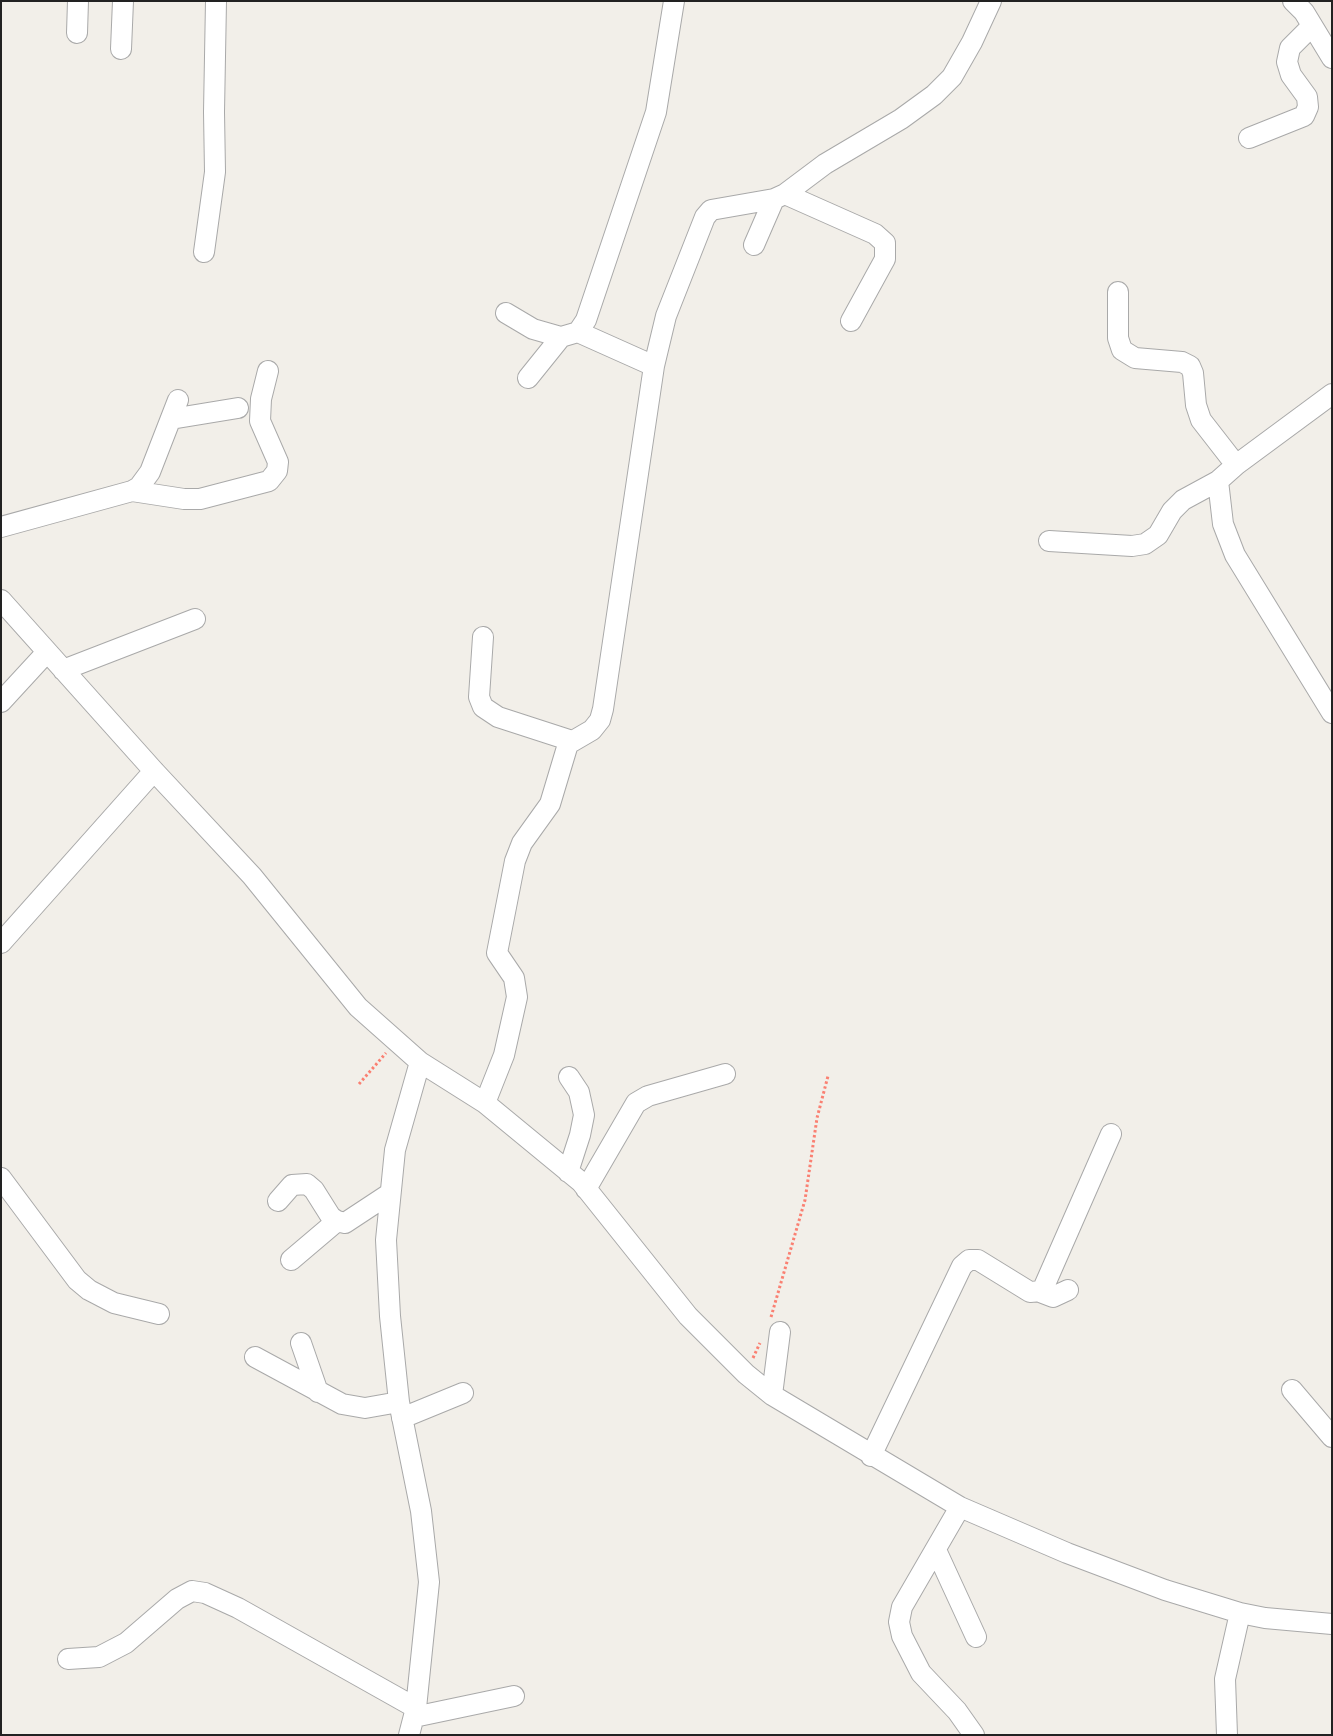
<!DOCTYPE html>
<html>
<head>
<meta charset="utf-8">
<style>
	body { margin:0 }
	#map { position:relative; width:1333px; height:1736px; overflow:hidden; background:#f2efe9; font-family:"Nunito Sans",sans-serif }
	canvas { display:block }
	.frame { position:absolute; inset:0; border:2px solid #222; pointer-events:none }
</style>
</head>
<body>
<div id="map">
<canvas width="1333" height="1736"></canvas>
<div class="frame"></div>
</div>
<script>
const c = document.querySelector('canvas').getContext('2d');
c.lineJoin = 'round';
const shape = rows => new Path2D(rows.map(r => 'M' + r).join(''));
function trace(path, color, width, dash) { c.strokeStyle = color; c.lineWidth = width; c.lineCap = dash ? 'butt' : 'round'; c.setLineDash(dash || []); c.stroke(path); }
const minor = shape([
	[1293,1,1304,12,1332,58],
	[77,33,78,1],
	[121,49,123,1],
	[1249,138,1304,116,1308,107,1307,97,1291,75,1287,62,1290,48,1312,26],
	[785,194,875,234,885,243,885,259,851,321],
	[754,245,774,199],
	[204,252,215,172,214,112,216,1],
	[1118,292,1118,338,1122,350,1135,358,1182,362,1190,366,1193,373,1196,405,1201,420,1236,465],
	[506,313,533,329,561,337,578,332,586,320,656,112,674,1],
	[578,332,654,366],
	[528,378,561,337],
	[1332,394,1236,465,1218,481,1223,524,1235,555,1332,713],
	[171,419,238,408],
	[132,491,184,499,200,499,269,481,277,471,278,462,260,421,261,399,268,371],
	[1,527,132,491,139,487,150,472,178,400],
	[1049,541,1132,546,1145,544,1158,535,1172,511,1183,500,1218,481],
	[1,600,154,771,252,876,358,1007,420,1062,485,1103,581,1182,688,1316,746,1374,772,1395,960,1507,1067,1553,1165,1590,1240,1613,1265,1618,1332,1624],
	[483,637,479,697,483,707,498,717,572,741],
	[63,670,195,619],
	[1,702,47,652],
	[1,943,154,771],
	[485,1103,504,1055,517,997,514,978,497,953,515,861,522,843,550,804,568,744,592,730,600,720,603,709,654,366,666,316,705,217,711,210,774,199,785,194,825,164,901,119,934,95,952,77,972,42,991,1],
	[568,1172,580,1135,584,1115,579,1092,569,1077],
	[1,1178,77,1280,89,1290,114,1303,159,1314],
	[586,1189,636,1103,648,1096,725,1074],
	[278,1201,292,1185,307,1184,314,1190,331,1217,337,1221,345,1223,389,1194],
	[291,1260,337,1221],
	[1040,1292,1053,1297,1068,1290],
	[301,1343,318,1392],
	[255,1357,342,1404,365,1408,399,1402],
	[1292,1390,1332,1437],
	[772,1395,780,1332],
	[402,1418,463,1393],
	[871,1456,962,1266,969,1260,978,1260,1030,1292,1042,1291,1111,1134],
	[960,1507,902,1607,899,1622,902,1636,921,1673,957,1711,974,1735],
	[936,1550,976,1637],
	[68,1659,99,1657,126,1643,177,1599,192,1591,205,1593,238,1608,416,1708],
	[414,1717,514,1696],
	[409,1735,416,1708,429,1582,421,1511,399,1402,390,1316,386,1240,395,1150,420,1062],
	[1227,1735,1225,1679,1240,1613]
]);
trace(minor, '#a9a9a9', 22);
trace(shape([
	[359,1084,386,1053],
	[771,1317,805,1200,817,1118,828,1076],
	[753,1358,760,1343]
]), '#fa8072', 3, [2.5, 2.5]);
trace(minor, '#fff', 20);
</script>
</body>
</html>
